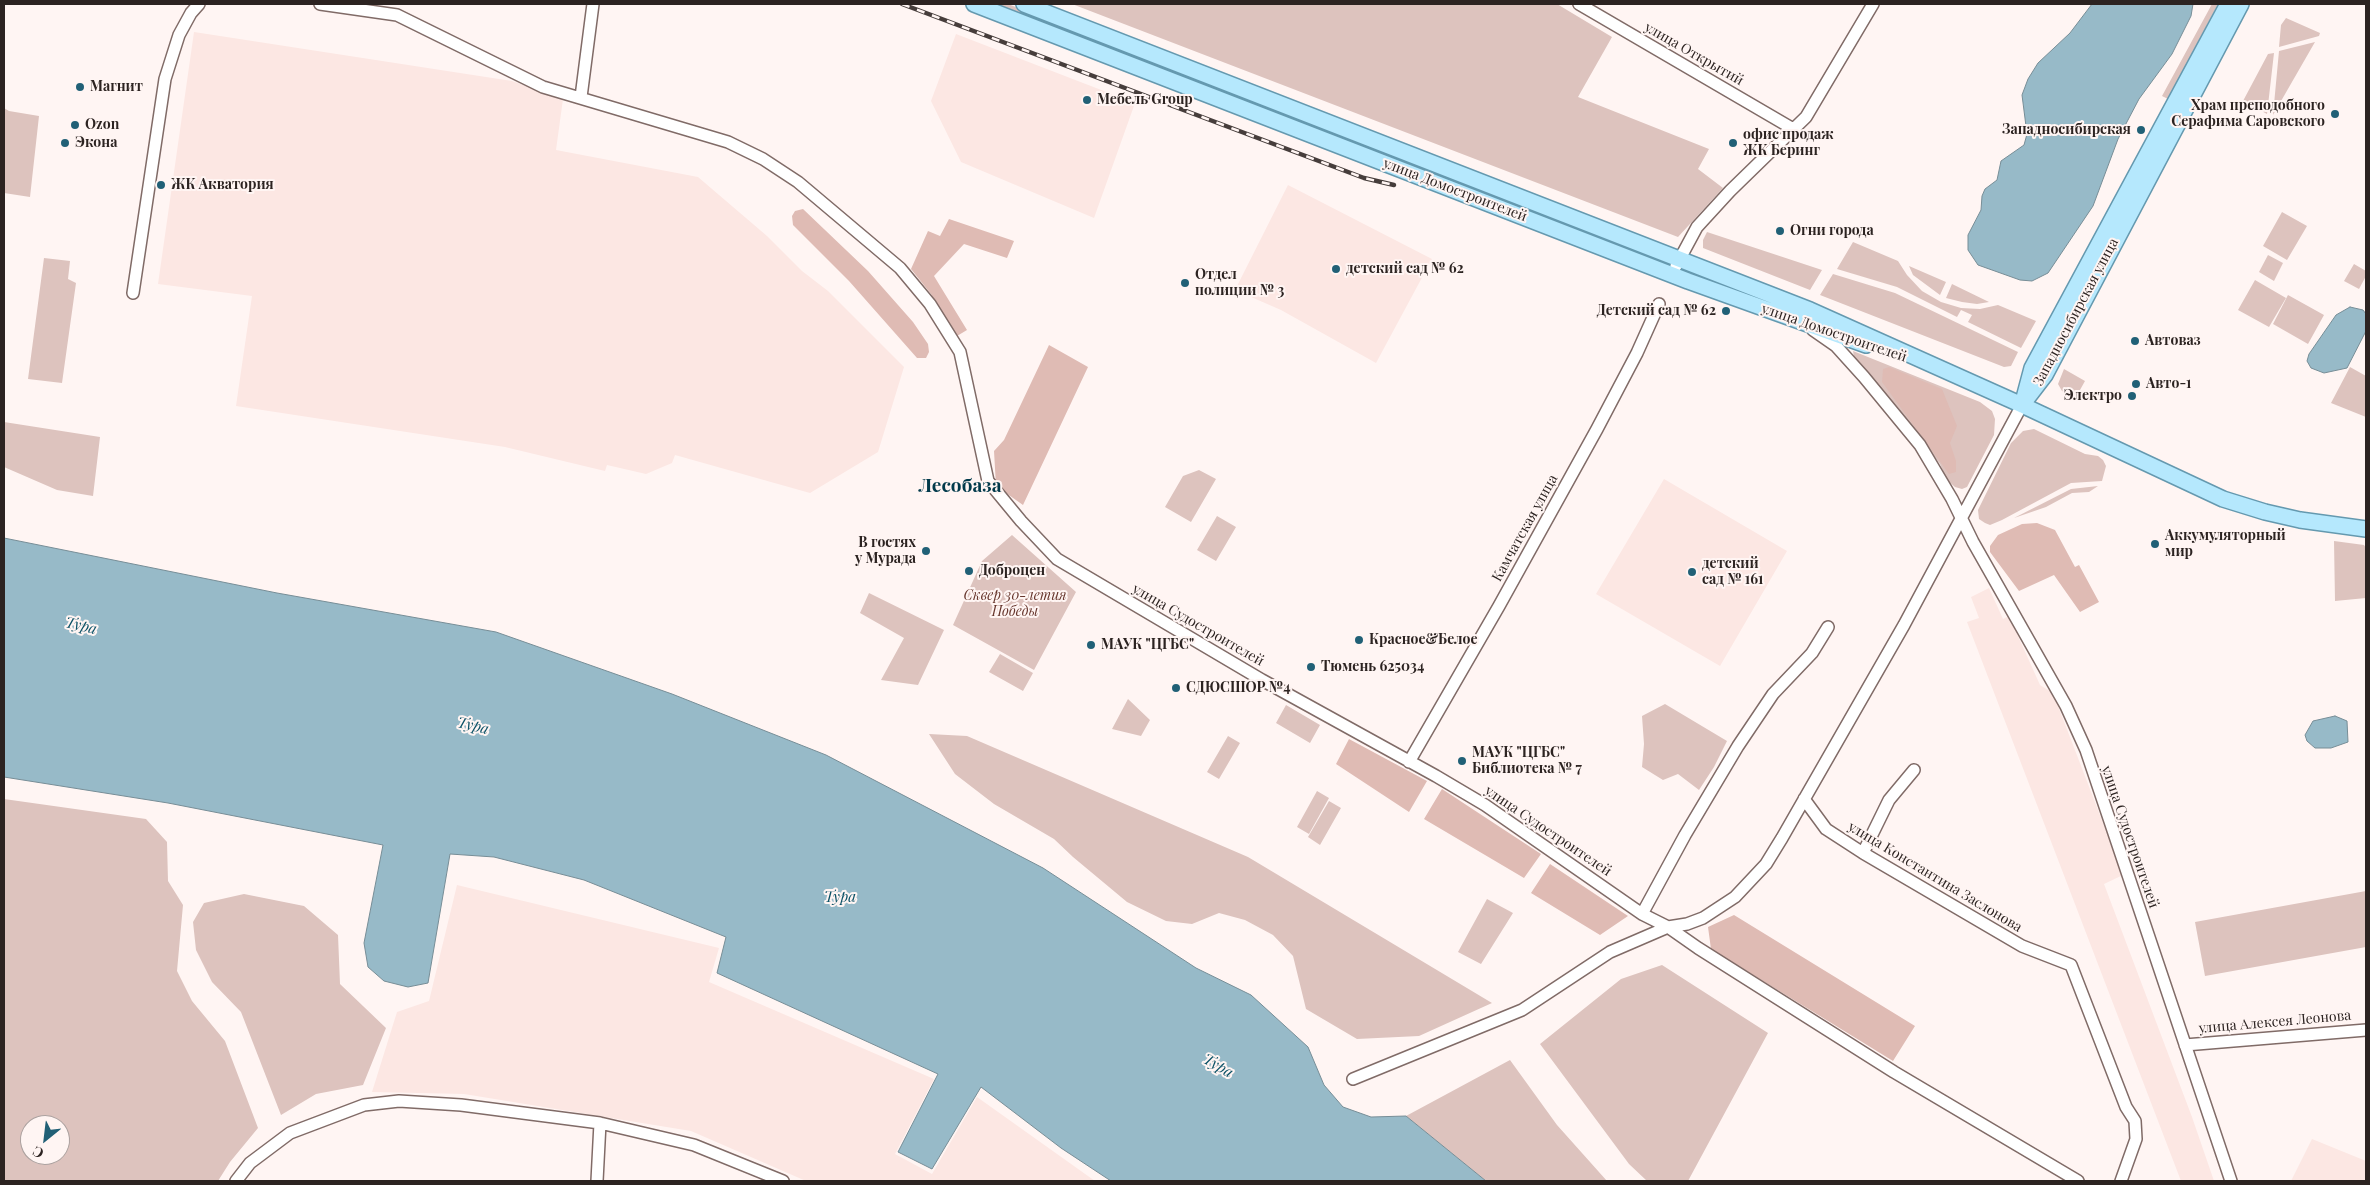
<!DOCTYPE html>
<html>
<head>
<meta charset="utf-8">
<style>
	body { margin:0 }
	#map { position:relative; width:2370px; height:1185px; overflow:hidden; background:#fff5f3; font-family:"Playfair Display",serif }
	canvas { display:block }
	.frame { position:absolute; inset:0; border:5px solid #2c2321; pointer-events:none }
	.north { position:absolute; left:20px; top:1115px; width:50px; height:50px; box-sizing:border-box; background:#fff5f3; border:1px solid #aba19f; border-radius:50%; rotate:209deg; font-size:14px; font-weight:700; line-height:20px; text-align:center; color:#2c2321 }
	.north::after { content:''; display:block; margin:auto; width:18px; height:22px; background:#216076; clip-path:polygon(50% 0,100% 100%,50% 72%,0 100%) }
</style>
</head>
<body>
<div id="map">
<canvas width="2370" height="1185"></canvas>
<div class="frame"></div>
<div class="north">С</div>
</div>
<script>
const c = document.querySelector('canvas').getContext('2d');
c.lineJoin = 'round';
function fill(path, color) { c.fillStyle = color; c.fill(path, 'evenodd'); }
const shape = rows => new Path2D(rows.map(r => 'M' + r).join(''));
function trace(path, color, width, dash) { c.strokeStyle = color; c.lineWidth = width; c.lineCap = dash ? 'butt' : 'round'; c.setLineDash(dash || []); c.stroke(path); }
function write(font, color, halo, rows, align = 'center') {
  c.font = font + ' "Playfair Display",serif'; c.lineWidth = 4; c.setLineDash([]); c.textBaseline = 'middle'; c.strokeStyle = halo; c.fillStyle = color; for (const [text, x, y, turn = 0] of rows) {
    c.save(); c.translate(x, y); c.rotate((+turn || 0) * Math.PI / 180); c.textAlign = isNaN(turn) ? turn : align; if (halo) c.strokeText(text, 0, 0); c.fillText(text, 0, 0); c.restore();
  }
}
fill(shape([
	[194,32,512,81,563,99,556,150,698,177,767,236,802,271,828,291,904,367,878,452,810,493,675,455,672,463,646,474,607,465,605,471,505,447,236,406,252,296,158,284],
	[956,34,1135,103,1094,218,961,162,931,101],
	[1288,185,1432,259,1376,363,1281,310,1235,290],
	[1664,479,1787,551,1720,666,1596,594],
	[1989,588,2003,619,2009,616,2040,685,2053,693,2123,875,2104,884,2192,1117,2214,1181,2181,1181,1967,622,1979,618,1971,597],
	[457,885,719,948,709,982,934,1079,895,1154,932,1174,977,1097,1095,1181,806,1181,691,1131,464,1094,372,1092,397,1012,429,1001],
	[2312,1139,2366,1161,2366,1181,2291,1181]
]), '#fce7e3');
fill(shape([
	[996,4,1008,4,1651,255,1652,259],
	[1072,4,1557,4,1612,37,1578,97,1709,149,1698,169,1723,188,1678,237],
	[2212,4,2218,4,2168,99,2162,96],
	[2286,18,2320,33,2319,36,2279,47,2281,25],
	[2315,42,2273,115,2279,51],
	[2274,53,2267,114,2243,101,2268,54],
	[4,108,9,111,39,116,30,197,4,193],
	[2282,212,2307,226,2287,260,2263,246],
	[1707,232,1822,270,1810,290,1703,248,1703,240],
	[1853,242,1898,261,1907,275,1922,291,1941,302,1961,308,1980,309,1998,305,2036,321,2021,348,1968,322,1972,315,1961,310,1957,317,1897,287,1837,269],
	[2268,255,2283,263,2274,281,2259,272],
	[44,258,70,261,68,279,76,283,62,383,28,379],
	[2354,264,2366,271,2366,276,2359,289,2344,281],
	[1909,266,1946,282,1940,295,1913,275],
	[1833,274,1895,293,2018,352,2011,366,2004,367,1820,295],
	[2255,280,2286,298,2269,327,2238,310],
	[1952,284,1989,302,1977,304,1962,302,1946,298],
	[2288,295,2324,315,2308,344,2273,324],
	[1853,351,1980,402,1992,411,1995,419,1994,435,1967,487,1962,489,1955,487,1947,480,1940,464,1899,409,1854,357],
	[2350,367,2366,376,2366,417,2331,403],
	[2064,369,2085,381,2075,399,2062,391,2058,384],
	[4,422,100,437,93,496,57,490,4,467],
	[2034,429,2085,454,2098,456,2103,460,2106,466,2102,481,2071,483,2002,520,1990,525,1985,523,1979,519,1978,510,2011,443,2023,431],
	[1199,470,1216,479,1191,522,1165,507,1183,476],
	[2098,486,2089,492,2072,493,2046,507,2014,518,2071,489],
	[1217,516,1236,527,1216,561,1197,550],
	[1012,535,1076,592,1034,670,953,625,982,561],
	[2334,541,2364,545,2366,548,2366,598,2335,601],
	[869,593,944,630,918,685,881,680,904,638,860,613],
	[1000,654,1033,673,1023,691,989,672],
	[1128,699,1150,720,1141,736,1112,729],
	[1665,704,1727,741,1714,767,1699,790,1678,774,1663,780,1642,767,1644,744,1642,716],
	[1286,705,1320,725,1310,743,1276,723],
	[929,734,967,736,1248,857,1492,1003,1419,1036,1357,1039,1306,1009,1293,956,1273,935,1245,920,1219,913,1192,924,1166,921,1127,902,1073,857,1054,839,994,804,955,774],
	[1228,736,1240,743,1219,779,1207,772],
	[1317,791,1329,798,1309,834,1297,827],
	[4,799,146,819,167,842,168,881,183,905,177,971,192,1001,225,1041,258,1128,230,1162,218,1181,4,1181],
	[30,1125,60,1125,60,1155,30,1155],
	[1329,801,1341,808,1320,845,1308,837],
	[2366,891,2366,947,2205,976,2195,922],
	[244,894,304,906,338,935,340,984,386,1028,363,1085,316,1094,281,1115,241,1012,212,982,196,950,193,922,204,903],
	[1487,899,1513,913,1481,964,1458,952],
	[1662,965,1768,1033,1688,1181,1647,1181,1629,1164,1540,1044,1621,979],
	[1510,1060,1557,1125,1607,1181,1486,1181,1406,1116]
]), '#ddc3be');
fill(shape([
	[803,209,868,271,913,322,928,344,929,352,926,358,917,358,849,281,793,225,792,216,795,211],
	[949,219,1014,241,1007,258,964,244,934,276,967,330,957,336,931,294,911,269,928,231,940,236],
	[1049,345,1088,367,1023,505,996,486,994,451,1004,440],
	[1889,367,1942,389,1957,426,1950,443,1956,461,1956,472,1949,474,1882,382,1883,369],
	[2037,523,2055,530,2075,567,2079,565,2099,602,2080,612,2054,575,2019,591,1990,552,1990,546,1998,535,2022,524],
	[1349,739,1427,781,1409,812,1336,764],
	[1442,789,1541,854,1524,878,1424,819],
	[1550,864,1628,916,1600,935,1531,893],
	[1734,915,1915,1026,1893,1061,1711,949,1708,927]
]), '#dfbbb4');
const water = shape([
	[2092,4,2193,4,2191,16,2172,54,2139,99,2118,139,2093,206,2048,273,2032,281,2020,280,1978,265,1968,250,1968,235,1981,210,1982,196,1985,189,1997,180,2001,161,2024,145,2027,134,2022,95,2028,79,2038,63,2070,33,2092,4],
	[2350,307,2363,310,2366,314,2366,331,2347,368,2324,373,2311,368,2307,361,2309,354,2336,315,2350,307],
	[4,538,277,593,496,632,672,694,826,755,1043,868,1196,968,1251,995,1308,1047,1324,1085,1343,1107,1371,1117,1406,1116,1486,1181,1111,1181,1061,1148,981,1087,932,1169,898,1152,938,1074,717,973,726,937,584,880,494,857,450,854,428,983,408,987,384,981,368,967,364,943,383,845,168,803,4,777,4,538],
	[2335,716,2347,721,2348,742,2331,748,2315,748,2307,741,2305,735,2313,721,2335,716]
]);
fill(water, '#97bac8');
trace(water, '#778d96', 1);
const minor = shape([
	[320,4,397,15,543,87,728,142,763,159,798,182,900,268,930,304,960,352,988,481,1021,521,1057,559,1262,680,1436,776,1485,805,1642,914,1668,927,1698,948,1894,1072,2078,1181],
	[1579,4,1795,130],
	[581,97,593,4],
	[1676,266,1697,227,1730,191,1806,117,1873,4],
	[133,293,165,79,179,35,191,13,199,4],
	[1813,330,1836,346,1864,377,1920,445,1952,499,1973,542,2066,706,2086,750,2231,1181],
	[1409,762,1499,606,1597,429,1637,353,1659,304],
	[1804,799,1826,829,1863,853,2022,946,2071,965,2126,1107,2135,1121,2136,1139,2121,1181],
	[1863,853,1889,800,1914,770],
	[1642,914,1685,835,1738,746,1773,694,1812,653,1828,627],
	[2185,1045,2366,1030],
	[1353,1079,1522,1010,1610,952,1668,927,1687,924,1703,918,1735,897,1766,864,1782,838,1904,625,2022,405],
	[236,1181,250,1163,290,1133,364,1105,399,1101,461,1105,600,1123,694,1145,783,1181],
	[597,1181,600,1123]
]);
const major = shape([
	[974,4,1688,281,1866,345],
	[1024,4,1810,310,2022,405,2223,499,2265,512,2300,520,2366,529],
	[2024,398,2032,368,2228,4],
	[2022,405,2045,375,2241,4]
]);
trace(minor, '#806b67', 14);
trace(major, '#6599af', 18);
trace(minor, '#fff', 11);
trace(major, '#b5e8fd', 15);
const rail = shape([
	[902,4,1364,178,1394,185]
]);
trace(rail, '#463d3b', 4.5);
trace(rail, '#fff5f3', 2.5, [8]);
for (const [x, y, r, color] of [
	[80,87,5,"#216076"],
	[1087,100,5,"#216076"],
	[2335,114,5,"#216076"],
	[75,125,5,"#216076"],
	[2141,130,5,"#216076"],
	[65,143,5,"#216076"],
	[1733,143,5,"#216076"],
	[161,185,5,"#216076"],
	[1780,231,5,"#216076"],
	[1336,269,5,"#216076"],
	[1185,283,5,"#216076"],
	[1726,311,5,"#216076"],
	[2135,341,5,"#216076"],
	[2136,384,5,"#216076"],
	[2132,396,5,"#216076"],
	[2155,544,5,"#216076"],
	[926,551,5,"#216076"],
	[969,571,5,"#216076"],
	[1692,572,5,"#216076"],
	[1359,640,5,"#216076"],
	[1091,645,5,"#216076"],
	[1311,667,5,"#216076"],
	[1176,688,5,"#216076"],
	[1462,761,5,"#216076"]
]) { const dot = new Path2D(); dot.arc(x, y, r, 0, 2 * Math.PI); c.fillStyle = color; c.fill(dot); trace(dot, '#fff5f3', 2); }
write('14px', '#2c2321', '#fff5f3', [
	["улица Открытий",1694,54,30],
	["улица Домостроителей",1455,190,21],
	["Западносибирская улица",2076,312,-62],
	["улица Домостроителей",1834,333,19],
	["Камчатская улица",1525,528,-61],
	["улица Судостроителей",1198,625,30],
	["улица Судостроителей",1548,831,34],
	["улица Судостроителей",2130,837,71],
	["улица Константина Заслонова",1935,877,31],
	["улица Алексея Леонова",2275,1022,-5]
]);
write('bold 14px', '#2c2321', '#fff5f3', [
	["Магнит",90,87],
	["Мебель Group",1097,100],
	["Храм преподобного",2325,106,"right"],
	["Серафима Саровского",2325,122,"right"],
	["Ozon",85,125],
	["Западносибирская",2131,130,"right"],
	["офис продаж",1743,135],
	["ЖК Беринг",1743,151],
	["Экона",75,143],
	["ЖК Акватория",171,185],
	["Огни города",1790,231],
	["детский сад № 62",1346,269],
	["Отдел",1195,275],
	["полиции № 3",1195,291],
	["Детский сад № 62",1716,311,"right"],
	["Автоваз",2145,341],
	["Авто-1",2146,384],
	["Электро",2122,396,"right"],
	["Аккумуляторный",2165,536],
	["мир",2165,552],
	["В гостях",916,543,"right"],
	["у Мурада",916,559,"right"],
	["детский",1702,564],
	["сад № 161",1702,580],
	["Доброцен",979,571],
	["Красное&Белое",1369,640],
	["МАУК \"ЦГБС\"",1101,645],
	["Тюмень 625034",1321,667],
	["СДЮСШОР №4",1186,688],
	["МАУК \"ЦГБС\"",1472,753],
	["Библиотека № 7",1472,769]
], 'left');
write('italic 14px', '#67362d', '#fff5f3', [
	["Сквер 30-летия",1015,596],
	["Победы",1015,612]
]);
write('italic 15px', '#0b5166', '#fff5f3', [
	["Тура",81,626,14],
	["Тура",473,726,14],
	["Тура",840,897],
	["Тура",1218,1066,30]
]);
write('bold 19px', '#023a4b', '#fff5f3', [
	["Лесобаза",960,486]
]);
</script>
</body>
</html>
